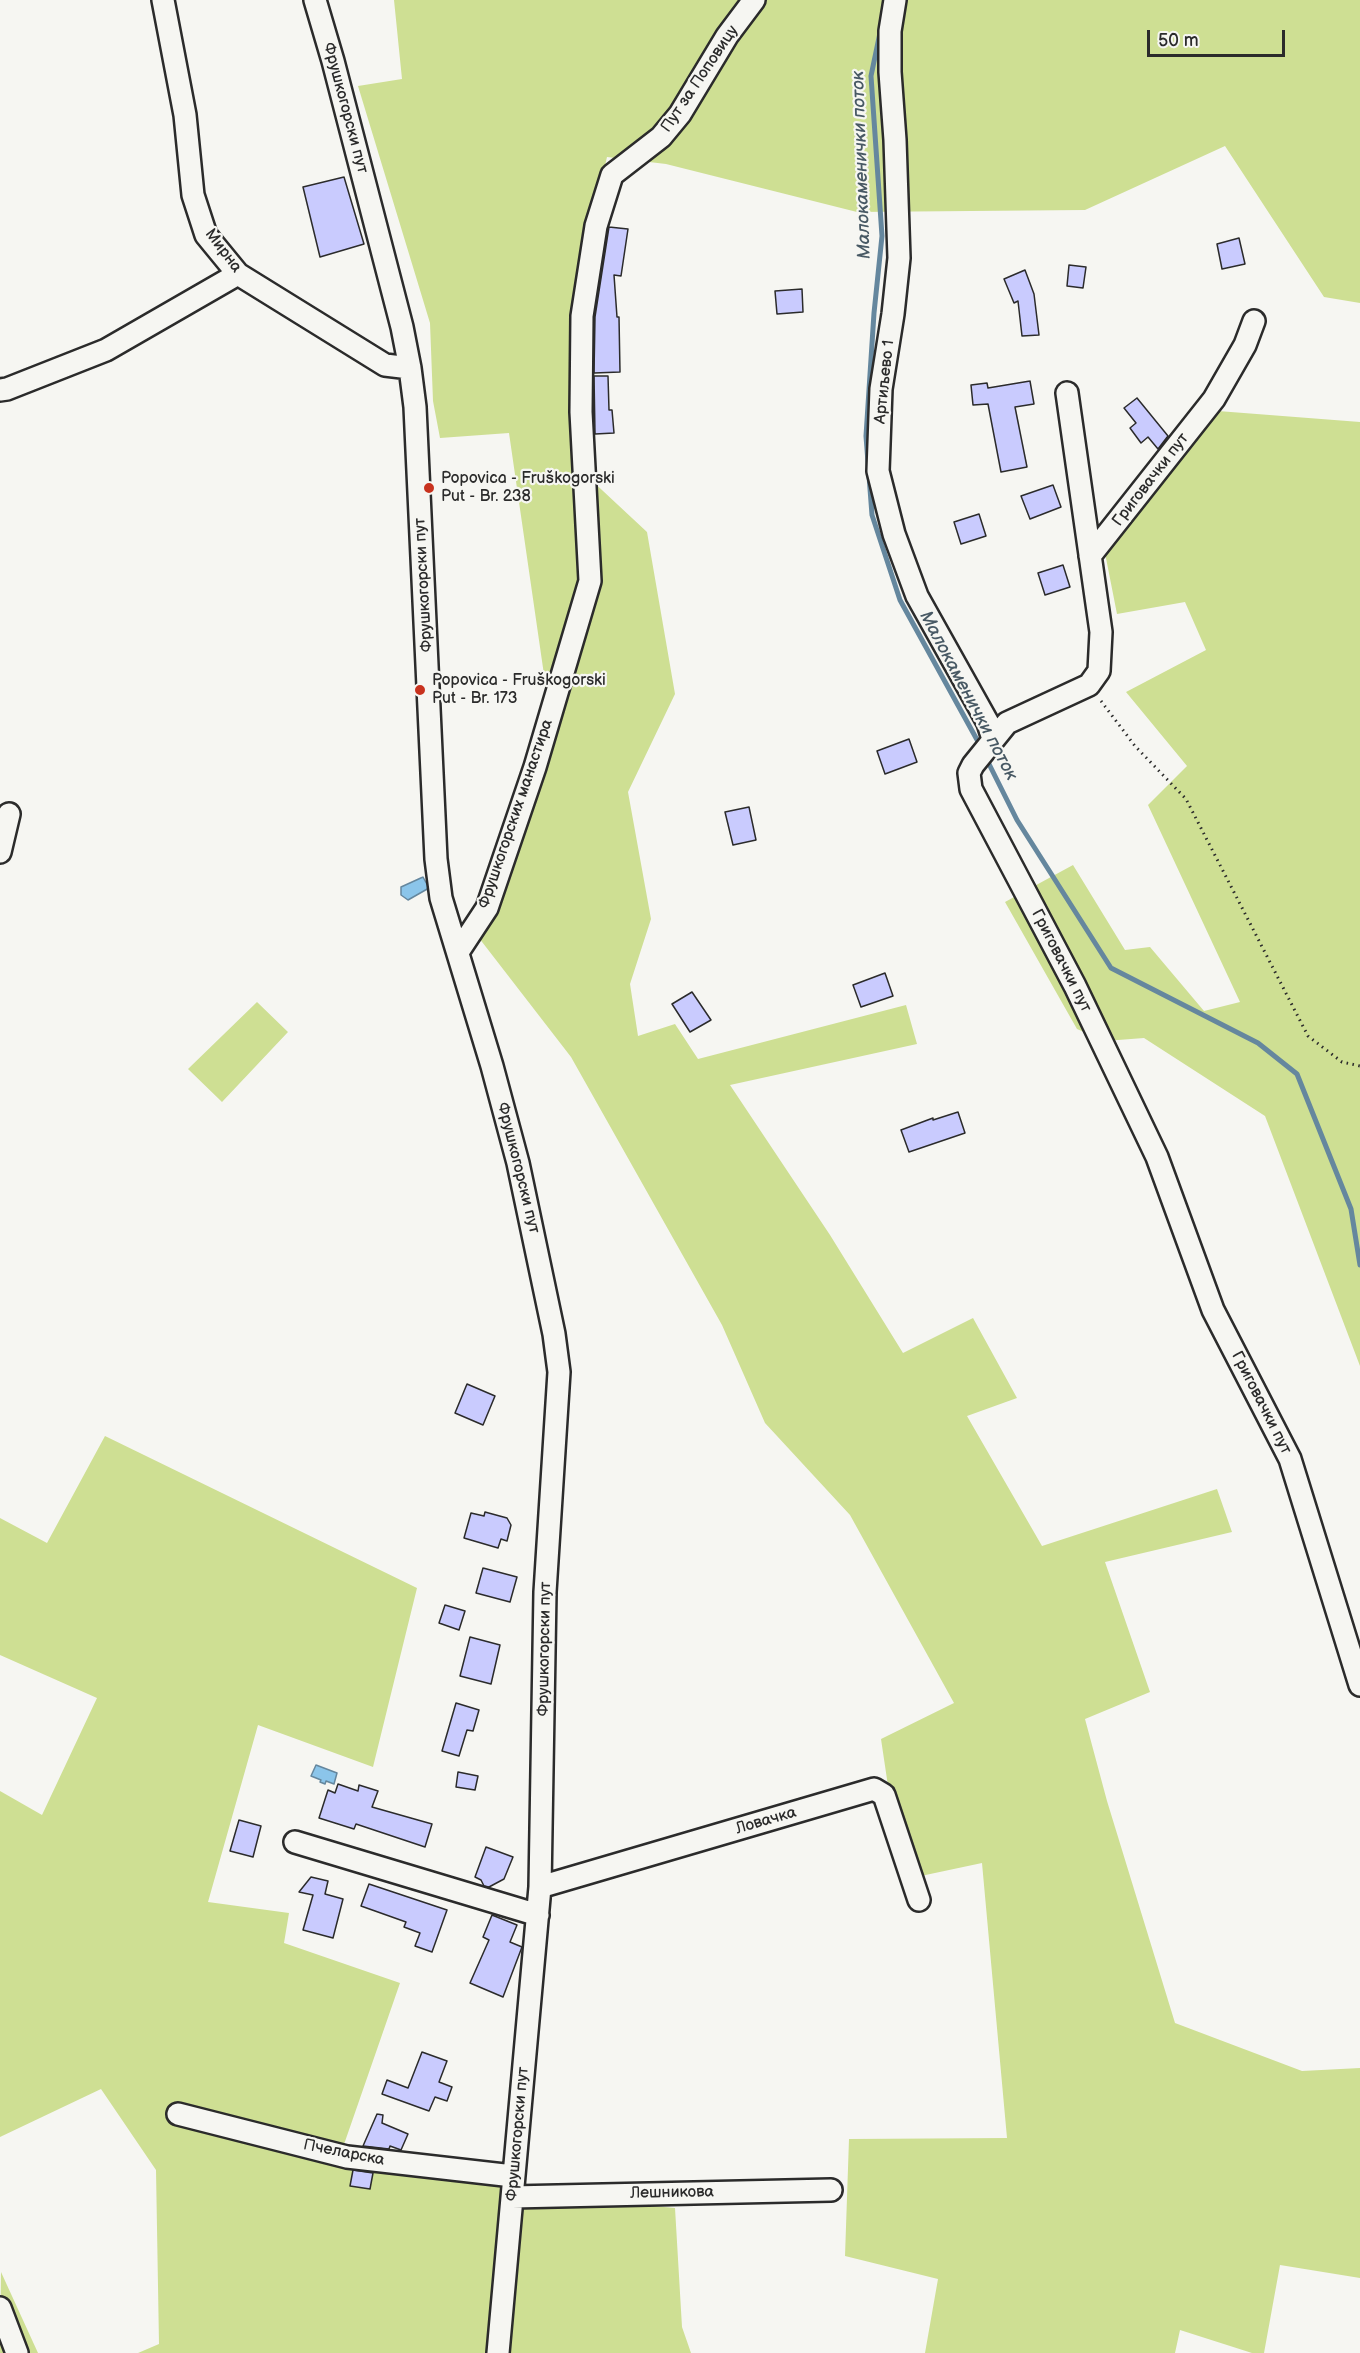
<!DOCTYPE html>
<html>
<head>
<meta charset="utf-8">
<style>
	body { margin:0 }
	#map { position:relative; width:1360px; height:2353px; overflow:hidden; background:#f6f6f2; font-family:"Balsamiq Sans",sans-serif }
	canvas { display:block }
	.scale { position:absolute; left:1147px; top:30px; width:138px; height:27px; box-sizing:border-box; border:3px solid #2b2b2b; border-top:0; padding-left:8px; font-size:18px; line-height:21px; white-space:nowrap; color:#2b2b2b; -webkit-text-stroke:4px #f6f6f2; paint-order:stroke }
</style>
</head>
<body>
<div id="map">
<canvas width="1360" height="2353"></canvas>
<div class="scale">50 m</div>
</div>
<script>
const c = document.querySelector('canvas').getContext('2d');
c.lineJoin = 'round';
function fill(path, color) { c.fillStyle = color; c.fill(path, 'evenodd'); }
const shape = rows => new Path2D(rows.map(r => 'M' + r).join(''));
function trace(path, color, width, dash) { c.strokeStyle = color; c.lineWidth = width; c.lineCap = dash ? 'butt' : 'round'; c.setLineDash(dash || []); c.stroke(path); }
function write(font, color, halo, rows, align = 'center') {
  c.font = font + ' "Balsamiq Sans",sans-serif'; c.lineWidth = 4.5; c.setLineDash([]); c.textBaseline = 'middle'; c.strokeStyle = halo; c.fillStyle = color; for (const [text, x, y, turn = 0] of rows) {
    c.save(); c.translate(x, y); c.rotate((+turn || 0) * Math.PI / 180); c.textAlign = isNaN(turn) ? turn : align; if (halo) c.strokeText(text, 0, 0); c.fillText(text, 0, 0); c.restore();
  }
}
fill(shape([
	[394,0,1360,0,1360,303,1324,297,1225,146,1085,210,857,212,666,164,607,157,574,299,573,463,647,532,675,694,628,792,651,919,630,984,638,1036,675,1024,698,1059,906,1005,917,1044,730,1085,830,1235,903,1353,973,1318,1017,1398,967,1416,1042,1546,1217,1489,1232,1532,1105,1562,1150,1692,1085,1719,1107,1801,1175,2023,1302,2071,1360,2068,1360,2278,1280,2265,1264,2353,1252,2353,1180,2330,1175,2353,925,2353,938,2279,845,2256,849,2139,1007,2138,982,1863,902,1880,881,1739,954,1703,850,1515,765,1423,722,1325,571,1057,479,938,552,730,509,433,440,438,433,401,430,323,358,86,402,79],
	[1205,410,1360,422,1360,1366,1265,1116,1144,1038,1105,1041,1077,1029,1005,902,1073,865,1125,950,1150,947,1204,1011,1240,1002,1148,805,1187,766,1126,692,1206,650,1185,602,1117,614,1104,548],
	[257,1002,288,1032,222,1102,188,1069],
	[105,1436,417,1588,373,1767,258,1725,208,1902,289,1913,284,1943,400,1983,341,2153,521,2171,522,2194,675,2208,682,2327,691,2353,138,2353,159,2344,156,2170,101,2089,0,2137,0,1791,42,1815,97,1698,0,1655,0,1518,47,1543],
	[1,2272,38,2353,0,2353]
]), '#cedf93');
const water = shape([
	[423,877,429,888,408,900,401,895,401,887,423,877],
	[316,1765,337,1773,334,1784,326,1781,325,1784,320,1782,321,1780,311,1776,316,1765]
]);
fill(water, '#8bc5ea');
trace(water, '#65879e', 1.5);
trace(shape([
	[881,28,871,76,882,236,874,313,866,436,872,515,900,600,981,747],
	[986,758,1017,820,1111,968,1258,1043,1297,1074,1351,1209,1360,1265]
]), '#65879e', 5);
const building = shape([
	[344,177,364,244,320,257,303,187,344,177],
	[609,227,628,229,621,276,614,275,617,317,619,317,620,372,594,373,595,317,609,227],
	[1239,238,1245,264,1222,269,1217,244,1239,238],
	[1069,265,1086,267,1083,288,1067,286,1069,265],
	[1025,270,1034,294,1039,335,1022,336,1018,301,1014,303,1004,279,1025,270],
	[802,289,803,312,777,314,775,291,802,289],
	[594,376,608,376,609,410,612,410,614,433,595,434,594,376],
	[1030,381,1034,404,1015,407,1027,467,1001,472,988,404,973,405,971,385,987,383,988,388,1030,381],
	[1137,398,1168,436,1158,449,1148,437,1141,443,1130,428,1136,423,1124,408,1137,398],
	[1053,485,1061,507,1030,519,1021,496,1053,485],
	[979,514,986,536,961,544,954,522,979,514],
	[1063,565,1070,587,1045,595,1038,573,1063,565],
	[909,739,917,762,885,774,877,751,909,739],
	[749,807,756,840,733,845,725,812,749,807],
	[885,973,893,996,861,1007,853,985,885,973],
	[692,992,711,1020,690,1032,672,1004,692,992],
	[958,1112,965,1133,909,1152,901,1130,933,1118,933,1120,958,1112],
	[467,1384,495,1396,483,1425,455,1413,467,1384],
	[485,1512,507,1518,511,1525,507,1541,501,1539,498,1548,464,1538,471,1513,484,1516,485,1512],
	[483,1568,517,1577,510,1602,476,1593,483,1568],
	[445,1605,465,1611,459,1630,439,1623,445,1605],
	[470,1637,500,1645,491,1684,460,1676,470,1637],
	[456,1703,479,1710,473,1731,467,1730,459,1756,442,1751,456,1703],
	[458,1772,478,1776,475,1790,456,1787,458,1772],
	[338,1784,358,1791,359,1785,378,1791,372,1807,432,1824,425,1847,356,1824,354,1829,319,1818,328,1790,335,1793,338,1784],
	[239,1820,261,1826,253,1857,230,1851,239,1820],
	[486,1847,513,1857,504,1879,489,1887,484,1886,481,1880,475,1877,486,1847],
	[311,1877,328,1881,325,1894,343,1899,333,1938,303,1930,313,1895,299,1892,311,1877],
	[369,1884,447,1910,432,1952,415,1946,420,1933,404,1927,406,1922,361,1906,369,1884],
	[492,1915,517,1925,510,1942,522,1947,503,1997,470,1983,489,1940,483,1937,492,1915],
	[422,2052,447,2061,439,2082,452,2087,447,2101,435,2097,429,2111,382,2094,387,2080,408,2088,422,2052],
	[377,2114,383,2115,382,2123,408,2134,401,2150,390,2146,389,2149,363,2146,377,2114],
	[353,2170,373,2173,370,2189,350,2186,353,2170]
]);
fill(building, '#c9cbfe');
trace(building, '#2b2b2b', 1.5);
const minor = shape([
	[163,0,185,115,193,195,206,235,238,274,385,365,410,368],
	[315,0,333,61,402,327,410,368,415,407,436,859,441,898,492,1066,518,1163,554,1334,559,1372,545,1592,540,1887,498,2353],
	[895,0,890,31,890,72,895,140,899,258,893,314,881,389,878,471,894,534,917,596,988,723,993,739],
	[0,390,7,389,106,350,238,274],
	[1067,393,1101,632,1099,671,1089,685,1007,723,973,765,969,773,971,789,1075,986,1157,1157,1213,1310,1290,1459,1360,1685],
	[1090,556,1214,399,1245,345,1254,321],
	[0,852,9,814],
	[458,952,487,908,535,767,590,581,581,412,582,316,596,226,612,175,661,137,680,114,727,36,754,0],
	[295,1842,538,1915],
	[540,1887,874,1789,884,1795,919,1900],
	[178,2114,347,2157,513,2176],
	[512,2197,831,2190],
	[0,2308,17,2353]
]);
trace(minor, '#2b2b2b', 26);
trace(shape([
	[1101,701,1135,746,1186,799,1308,1036,1342,1062,1360,1066]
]), '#2b2b2b', 3, [1.5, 4.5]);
trace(minor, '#f6f6f2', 21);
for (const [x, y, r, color] of [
	[429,488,6,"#c8321e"],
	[420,690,6,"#c8321e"]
]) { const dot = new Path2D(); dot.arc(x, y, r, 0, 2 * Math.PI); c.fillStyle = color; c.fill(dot); trace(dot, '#f6f6f2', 2); }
write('16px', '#2b2b2b', '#f6f6f2', [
	["Пут за Поповицу",700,79,-56],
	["Фрушкогорски пут",345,108,75],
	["Мирна",223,251,53],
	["Артиљево 1",885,382,-84],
	["Григовачки пут",1151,480,-52],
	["Фрушкогорски пут",424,585,-93],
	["Фрушкогорских манастира",516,814,-71],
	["Григовачки пут",1061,961,63],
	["Фрушкогорски пут",518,1168,76],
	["Григовачки пут",1261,1403,63],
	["Фрушкогорски пут",545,1649,-89],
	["Ловачка",766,1821,-16],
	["Фрушкогорски пут",518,2134,-85],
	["Пчеларска",344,2153,11],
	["Лешникова",672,2193,-1]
]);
write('16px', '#2b2b2b', '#f6f6f2', [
	["Popovica - Fruškogorski",441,479],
	["Put - Br. 238",441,497],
	["Popovica - Fruškogorski",432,681],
	["Put - Br. 173",432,699]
], 'left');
write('italic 18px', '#485964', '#f6f6f2', [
	["Малокаменички поток",862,165,-92],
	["Малокаменички поток",968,696,62]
]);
</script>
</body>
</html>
